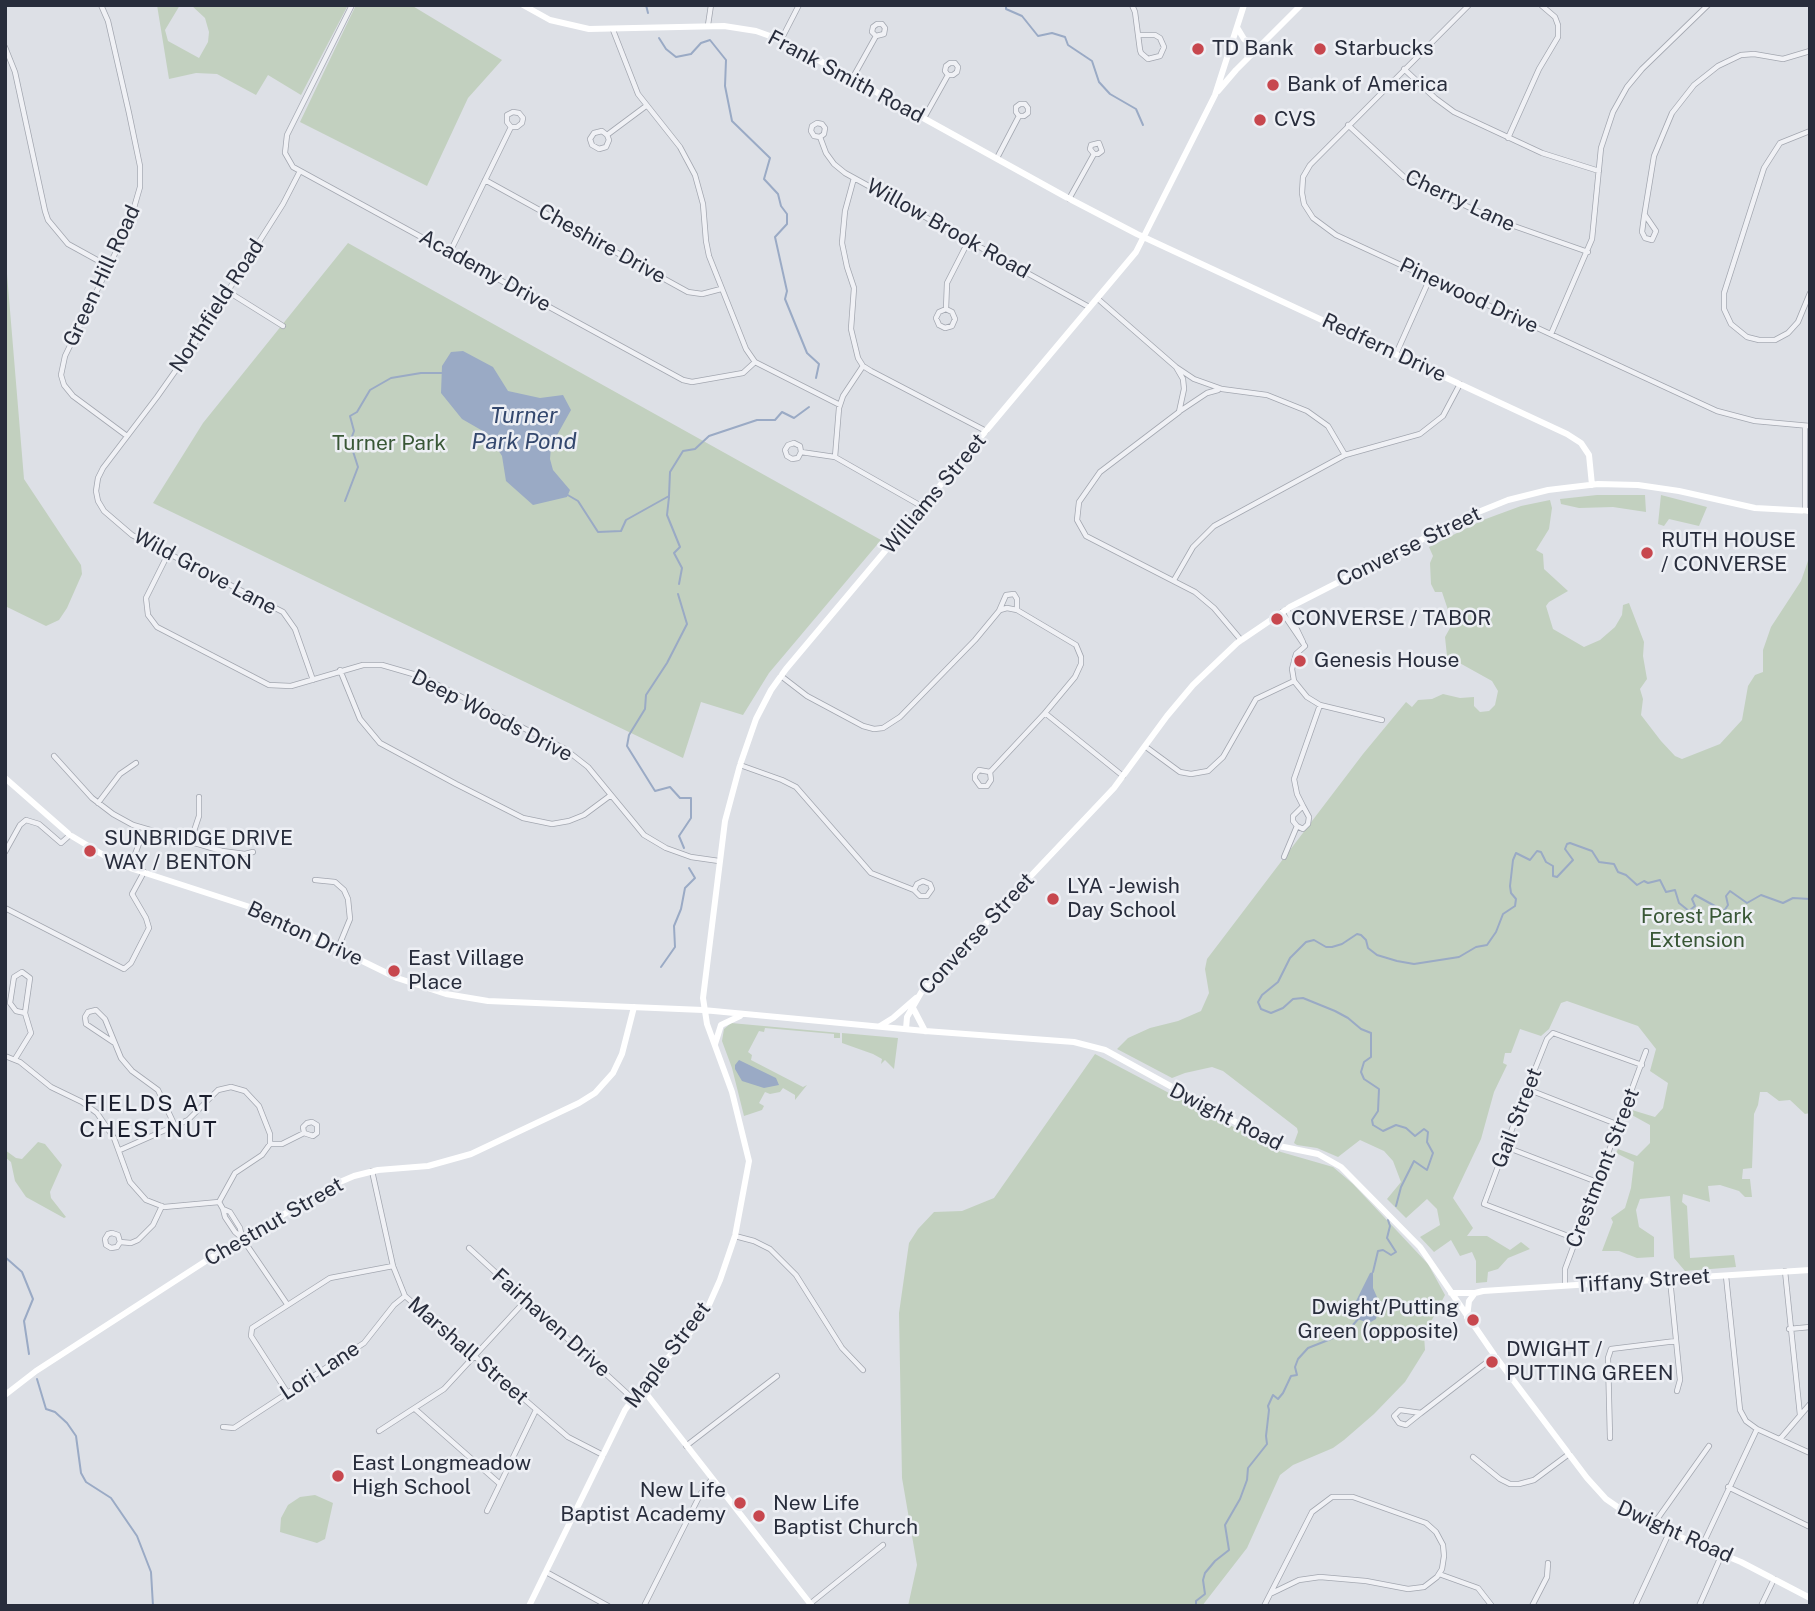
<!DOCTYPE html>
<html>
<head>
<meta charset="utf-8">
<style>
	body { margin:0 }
	#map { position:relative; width:1815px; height:1611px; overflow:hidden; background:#dde0e6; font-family:"Public Sans",sans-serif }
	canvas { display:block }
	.frame { position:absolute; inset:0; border:7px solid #282d3c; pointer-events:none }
</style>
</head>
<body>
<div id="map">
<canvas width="1815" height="1611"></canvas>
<div class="frame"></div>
</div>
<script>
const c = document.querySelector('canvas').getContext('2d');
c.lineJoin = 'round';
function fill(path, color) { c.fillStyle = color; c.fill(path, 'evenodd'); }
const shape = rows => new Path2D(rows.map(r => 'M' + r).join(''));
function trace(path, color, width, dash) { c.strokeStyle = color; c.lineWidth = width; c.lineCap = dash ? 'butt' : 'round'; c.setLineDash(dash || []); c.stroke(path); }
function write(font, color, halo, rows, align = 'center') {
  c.font = font + ' "Public Sans",sans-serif'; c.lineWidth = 5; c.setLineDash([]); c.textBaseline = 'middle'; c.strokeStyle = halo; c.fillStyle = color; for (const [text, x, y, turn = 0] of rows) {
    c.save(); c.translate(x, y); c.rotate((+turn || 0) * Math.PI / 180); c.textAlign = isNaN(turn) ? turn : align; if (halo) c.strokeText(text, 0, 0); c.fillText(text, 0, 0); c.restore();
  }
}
fill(shape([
	[157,5,180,5,165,30,168,41,199,58,208,42,209,32,205,18,191,5,348,5,301,95,268,75,256,95,217,74,196,73,169,79],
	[356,5,411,5,502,60,468,98,427,186,300,122],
	[348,243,881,540,769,673,743,715,701,702,683,758,153,503,203,423],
	[5,250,24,479,81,565,82,574,67,608,59,620,46,626,5,606],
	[1597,495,1645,495,1646,512,1613,507,1579,508,1561,504,1560,499],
	[1661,495,1707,507,1699,526,1669,519,1664,526,1658,524],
	[1550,500,1552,508,1549,529,1536,550,1543,554,1544,569,1568,591,1549,602,1546,606,1553,629,1584,647,1600,640,1615,627,1622,615,1623,605,1629,603,1644,642,1643,656,1647,679,1640,689,1643,699,1641,715,1661,741,1675,756,1682,759,1720,744,1742,720,1748,686,1755,675,1763,672,1763,650,1771,627,1801,581,1809,558,1810,544,1810,1113,1805,1114,1790,1100,1779,1101,1767,1092,1760,1092,1758,1105,1754,1114,1752,1168,1743,1169,1742,1179,1750,1179,1752,1197,1745,1197,1739,1191,1720,1185,1708,1186,1710,1202,1683,1194,1682,1202,1687,1206,1690,1258,1734,1255,1736,1267,1685,1271,1674,1258,1670,1196,1640,1199,1636,1210,1639,1227,1654,1237,1654,1257,1637,1258,1619,1251,1602,1251,1613,1222,1611,1218,1625,1208,1631,1188,1634,1162,1616,1153,1618,1149,1637,1156,1650,1143,1650,1125,1630,1114,1632,1110,1655,1117,1663,1108,1668,1083,1650,1071,1656,1049,1638,1026,1567,1001,1561,1003,1549,1029,1541,1036,1520,1029,1511,1053,1505,1053,1503,1063,1507,1065,1494,1092,1481,1139,1453,1198,1473,1228,1467,1236,1487,1236,1510,1250,1521,1242,1530,1249,1508,1258,1498,1269,1488,1272,1487,1282,1476,1283,1476,1261,1472,1252,1460,1256,1451,1240,1434,1252,1420,1237,1440,1225,1437,1209,1427,1199,1406,1218,1387,1199,1401,1182,1393,1161,1384,1151,1360,1140,1338,1157,1317,1148,1297,1145,1294,1143,1298,1132,1297,1128,1223,1071,1212,1067,1185,1073,1172,1078,1117,1049,1128,1038,1150,1028,1178,1021,1201,1011,1209,993,1205,969,1207,959,1363,754,1406,702,1412,707,1418,700,1432,699,1443,694,1460,698,1474,697,1474,706,1480,712,1489,711,1495,705,1498,691,1492,681,1447,656,1445,637,1450,628,1451,619,1442,592,1435,592,1431,584,1430,563,1433,556,1429,547,1483,520,1521,506],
	[731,1023,840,1033,840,1038,834,1038,834,1034,765,1028,764,1032,759,1031,748,1052,752,1055,751,1060,803,1087,807,1085,795,1100,795,1095,783,1088,780,1092,770,1094,765,1092,759,1103,764,1106,762,1110,744,1116,732,1068,722,1041,724,1029],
	[842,1033,898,1038,894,1069,885,1060,881,1064,882,1059,873,1054,842,1043],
	[1095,1054,1281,1152,1333,1167,1353,1184,1428,1264,1445,1295,1424,1335,1425,1350,1405,1382,1374,1414,1344,1440,1333,1448,1293,1465,1280,1475,1247,1548,1202,1606,908,1606,917,1565,902,1478,899,1313,909,1243,918,1229,934,1212,962,1211,994,1198],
	[38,1142,45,1144,62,1165,50,1192,51,1198,66,1217,64,1218,26,1197,15,1181,11,1162,5,1157,5,1150,16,1158,22,1159],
	[315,1495,333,1503,325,1539,317,1543,280,1532,281,1518,288,1505,300,1497]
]), '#c2d0bf');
fill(shape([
	[463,351,493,367,508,391,540,398,563,395,571,410,551,446,550,459,553,470,570,490,567,497,533,505,506,481,502,456,488,434,462,419,441,393,442,366,451,352],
	[739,1060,776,1078,779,1085,764,1088,742,1081,735,1069,735,1065],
	[1373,1272,1373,1288,1380,1304,1376,1319,1369,1323,1357,1319,1355,1303,1370,1273]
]), '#9aaac5');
trace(shape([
	[646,5,648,13],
	[1006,5,1006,9,1022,16,1038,36,1052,33,1065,37,1068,45,1092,61,1099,82,1110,94,1136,109,1143,125],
	[659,38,666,49,676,57,691,54,701,43,710,40,726,60,725,86,732,121,770,158,764,179,778,194,781,206,787,214,787,224,775,237,787,291,785,299,807,353,819,364,816,378],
	[566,494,578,501,598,532,621,531,626,520,669,496,670,472,683,451,695,449,709,436,757,420,775,420,782,412,794,418,809,407],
	[669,497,667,515,680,547,674,553,682,568,679,584],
	[345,501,358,467,350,442,354,431,350,416,357,412,370,390,391,378,421,373,442,373],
	[678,594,687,624,667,663,646,695,645,709,629,735,627,746,655,791,670,787,680,798,691,798,691,818,679,836,684,848],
	[661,967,675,947,674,926,681,909,685,888,695,878,689,868],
	[1396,1206,1401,1187,1414,1161,1427,1170,1433,1153,1427,1142,1428,1132,1424,1129,1415,1136,1406,1128,1396,1125,1383,1131,1373,1125,1372,1120,1378,1111,1379,1089,1364,1079,1361,1072,1364,1062,1371,1057,1371,1033,1361,1029,1348,1018,1335,1011,1303,998,1293,999,1283,1008,1271,1013,1261,1009,1258,1002,1262,995,1278,982,1290,958,1306,942,1314,940,1326,947,1332,947,1342,944,1357,934,1361,935,1366,940,1368,948,1377,955,1397,961,1414,964,1459,957,1476,947,1487,945,1496,932,1503,914,1515,906,1516,899,1511,893,1510,886,1513,860,1516,853,1530,860,1537,851,1541,852,1546,862,1553,866,1553,876,1557,877,1573,860,1565,849,1567,844,1570,843,1592,851,1599,862,1614,864,1618,872,1626,875,1637,885,1644,881,1648,883,1660,880,1666,892,1675,890,1679,903,1689,911,1695,906,1692,899,1695,895,1724,911,1728,905,1726,896,1730,891,1747,903,1761,895,1783,903,1793,898,1810,899],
	[5,1257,22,1272,33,1299,24,1321,29,1354],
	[1373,1272,1378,1251,1383,1250,1391,1255,1396,1252,1387,1238,1390,1226,1388,1220],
	[37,1379,46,1409,55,1412,67,1423,76,1436,81,1473,86,1482,111,1498,137,1536,151,1572,153,1606],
	[1196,1606,1196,1601,1205,1594,1203,1580,1205,1573,1215,1561,1229,1550,1225,1525,1240,1499,1247,1480,1248,1468,1267,1444,1266,1436,1269,1410,1268,1406,1273,1395,1278,1399,1283,1393,1291,1376,1297,1375,1295,1367,1298,1359,1308,1348,1346,1333,1359,1318]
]), '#9aaac5', 2);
const street = shape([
	[101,5,108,21,129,113,140,166,140,187,129,225,65,356,61,375,64,385,73,396,127,436],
	[352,5,287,135,285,153,293,167,683,380,692,382,743,373,755,362,840,405],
	[1132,5,1135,12,1140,50,1141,53,1148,59,1160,56,1164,47,1160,38,1155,35,1138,35],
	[1469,5,1310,165,1303,177,1302,193,1304,204,1313,218,1336,235,1717,411,1755,421,1810,426],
	[708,25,711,5],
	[613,30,638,94,680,147,695,175,703,204,706,241,709,256,746,349,755,362],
	[781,40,799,5],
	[5,47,15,72,45,211,48,220,68,244,108,266],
	[1404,69,1435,98,1454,112,1542,153,1599,171],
	[852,79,876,36,884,34,885,28,882,24,877,24,873,27,872,32,876,36],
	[924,118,948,75,953,75,957,72,958,67,955,63,950,63,946,66,945,71,948,75],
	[1348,125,1404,177,1494,219,1588,252],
	[1810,131,1780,143,1764,168,1724,293,1724,309,1731,324,1747,337,1759,340,1775,340,1788,333,1798,322,1810,293],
	[607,135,602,131,594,133,590,139,592,145,599,149,606,147,609,140,607,135,646,106],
	[820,137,814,136,811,131,812,126,817,123,822,124,825,128,824,134,820,137,826,153,834,164,845,173,1089,307],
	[1508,138,1539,69,1558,37,1558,25,1555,17,1541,5],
	[997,158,1019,116,1024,116,1028,113,1028,108,1025,104,1020,104,1016,107,1016,112,1019,116],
	[300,171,283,204,193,346,157,397,103,468,98,478,96,491,98,501,104,511,132,535,283,612,295,629,313,680],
	[854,178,845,211,842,243,847,267,854,288,851,329,858,358,863,366,871,371,986,431],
	[485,180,688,292,702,294,721,289],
	[1069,199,1094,154,1098,154,1102,151,1099,143,1091,145,1090,149,1094,154],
	[1645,215,1656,231,1652,240,1645,238,1642,232,1644,217,1654,156,1672,113,1694,85,1718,66,1741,55,1754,54,1783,59,1810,51],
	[450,252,511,127,517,127,522,123,523,118,519,113,513,112,507,115,507,122,511,127],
	[227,291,283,326],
	[1098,299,1176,367,1194,379,1222,389,1267,395,1307,411,1328,426,1345,455],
	[946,309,939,312,936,318,939,325,945,328,952,326,955,319,952,312,946,309,947,283,969,240],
	[1551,334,1592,239,1601,148,1613,112,1627,87,1642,69,1708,5],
	[1396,354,1430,278],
	[1176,367,1183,379,1184,389,1179,412,1100,472,1079,502,1077,520,1086,536,1195,592,1214,608,1241,640],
	[1180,411,1207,393,1218,390],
	[801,452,798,458,792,459,787,456,785,450,788,445,794,443,800,446,801,452,835,457,923,507],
	[835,457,839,408,843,396,863,366],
	[1805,511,1805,426],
	[168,554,146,598,148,615,157,627,269,685,291,686,363,665,382,665,420,676,565,749,588,767,644,835,666,848,691,857,719,861],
	[1174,580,1193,547,1214,526,1345,455,1420,434,1443,416,1460,384],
	[1287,609,1303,642],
	[1000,610,1007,608,1017,610],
	[1282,612,1305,646],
	[1305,646,1296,654,1292,669,1294,681,1307,697,1320,705,1382,720],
	[340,670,360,719,380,743,456,784,523,818,552,824,569,821,584,815,611,795],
	[781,676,807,696,863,726,874,729,883,728,900,717,975,640,999,611,1006,595,1014,594,1017,599,1017,610,1076,645,1081,657,1081,664,1075,677,1045,713,990,772,979,770,975,775,975,779,980,786,987,786,991,780,990,772],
	[1045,713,1123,776],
	[1146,747,1180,772,1191,774,1208,771,1223,757,1256,699,1294,681],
	[54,756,92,798,113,814,133,825,222,851,245,854,253,852],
	[740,765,782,780,796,787,871,873,914,890,920,896,927,896,932,889,930,884,923,881,917,884,914,890],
	[98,803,120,774,136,763],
	[1303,806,1297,794,1294,779,1320,705],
	[190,843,199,816,199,797],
	[5,852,20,825,26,820,39,824,61,843,70,835],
	[1284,857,1297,826,1303,829,1308,824,1309,817,1303,806,1293,816,1293,821,1297,826],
	[130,868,144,830],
	[315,880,335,882,344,890,348,899,350,919,338,948],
	[5,908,124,969,131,963,149,928,146,918,132,894,144,872],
	[113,1042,86,1024,85,1017,88,1012,96,1010,105,1019,121,1058,132,1071,158,1090,175,1126],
	[5,1056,20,1062,51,1087,82,1102,97,1113,114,1138,130,1182,146,1200,164,1207,219,1202,223,1209],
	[15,1059,31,1033,25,1013,30,978,22,972,14,977,10,1003,16,1011,25,1013],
	[1527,1089,1619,1125],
	[270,1144,282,1144,304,1133,313,1136,317,1133,317,1125,312,1122,307,1123,303,1127,304,1133],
	[1506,1147,1597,1182],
	[120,1150,188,1120,218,1090,231,1087,245,1091,259,1106,270,1134,270,1144,262,1155,235,1173,219,1202],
	[372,1171,393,1266,405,1296,568,1437,603,1455],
	[735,1236,754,1241,770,1249,796,1275,842,1348,863,1370],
	[242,1238,240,1228,230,1212,223,1209,225,1217,235,1232,242,1238,287,1304],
	[1576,1239,1484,1204,1527,1089,1547,1039,1553,1033,1642,1065],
	[120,1242,117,1247,111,1248,106,1245,105,1239,108,1234,112,1233,118,1235,120,1242,131,1243,138,1240,153,1225,162,1206],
	[469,1248,632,1398],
	[1785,1271,1800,1415],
	[1726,1276,1740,1410,1746,1421,1757,1429,1810,1453],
	[1670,1279,1680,1380,1677,1391],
	[1565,1285,1565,1269,1646,1051],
	[1789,1329,1810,1327],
	[287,1392,251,1336,252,1328,330,1278,393,1266],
	[415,1409,500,1484],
	[1421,1413,1406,1425,1399,1423,1394,1416,1400,1410,1421,1413,1495,1356],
	[223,1427,234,1428,364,1343,394,1305,405,1296],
	[379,1431,444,1389,526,1300],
	[1610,1438,1608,1358,1611,1349,1676,1341],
	[1780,1439,1810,1404],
	[686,1446,777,1376],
	[1473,1457,1500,1479,1510,1484,1519,1484,1534,1480,1569,1454],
	[1728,1487,1810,1527],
	[487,1511,536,1410],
	[1653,1525,1709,1446],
	[1702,1546,1757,1429],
	[546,1572,608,1606],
	[1439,1574,1478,1588,1492,1606],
	[811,1603,883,1545],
	[644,1606,701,1493,712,1479],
	[1264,1606,1312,1512,1332,1497,1353,1497,1426,1523,1436,1532,1443,1545,1444,1556,1442,1569,1437,1577,1424,1587,1408,1589,1366,1581,1320,1577,1299,1580,1272,1593],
	[1532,1606,1547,1577,1548,1563],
	[1635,1606,1669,1533],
	[1699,1606,1722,1554],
	[1761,1606,1774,1579]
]);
trace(street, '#a3a7b0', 6);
trace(street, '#f0f1f5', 4.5);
trace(shape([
	[523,5,550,20,589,29,724,26,756,31,784,41,1066,197,1137,234,1567,434,1581,443,1589,455,1592,485],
	[1238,29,1244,39,1257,48],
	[1218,91,1236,70,1301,5],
	[5,778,70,835,110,859,130,868,256,909,397,978,446,994,488,1001,703,1010,925,1031,1074,1042,1105,1050,1279,1146,1318,1154,1341,1167,1420,1247,1495,1356,1587,1478,1606,1499,1632,1517,1741,1562,1810,1598],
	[912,1006,925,1031],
	[880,1026,893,1018,916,998],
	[906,1029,907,1017,922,991,1114,788,1167,716,1193,685,1237,643,1290,607,1466,517,1508,500,1548,490,1598,484,1638,485,1679,491,1755,508,1810,511],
	[715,1044,721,1025,740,1016],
	[1451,1293,1475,1293],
	[1467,1317,1469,1301,1475,1293,1483,1291,1810,1270],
	[641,1387,812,1606],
	[5,1395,36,1371,212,1257,333,1185,354,1176,378,1170,428,1166,471,1154,579,1103,595,1093,613,1073,622,1054,634,1007],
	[529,1606,625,1410,650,1376,685,1340,708,1307,720,1280,735,1236,749,1161,732,1092,707,1024,703,998,725,821,740,765,756,719,771,690,786,669,1136,252,1215,95,1244,5]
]), '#fff', 6);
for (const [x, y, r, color] of [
	[1198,49,7,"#c7474e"],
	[1320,49,7,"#c7474e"],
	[1273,85,7,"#c7474e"],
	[1260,120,7,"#c7474e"],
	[1647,553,7,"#c7474e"],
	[1277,619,7,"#c7474e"],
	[1300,661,7,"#c7474e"],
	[90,851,7,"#c7474e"],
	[1053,899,7,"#c7474e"],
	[394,971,7,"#c7474e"],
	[1473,1320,7,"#c7474e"],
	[1492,1362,7,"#c7474e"],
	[338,1476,7,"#c7474e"],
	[740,1503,7,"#c7474e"],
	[759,1516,7,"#c7474e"]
]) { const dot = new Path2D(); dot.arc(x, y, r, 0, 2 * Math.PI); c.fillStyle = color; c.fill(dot); trace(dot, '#edeff4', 2.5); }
write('21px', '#282d3c', '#edeff4', [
	["TD Bank",1212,49],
	["Starbucks",1334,49],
	["Bank of America",1287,85],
	["CVS",1274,120],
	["RUTH HOUSE",1661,541],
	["/ CONVERSE",1661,565],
	["CONVERSE / TABOR",1291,619],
	["Genesis House",1314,661],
	["SUNBRIDGE DRIVE",104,839],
	["WAY / BENTON",104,863],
	["LYA -Jewish",1067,887],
	["Day School",1067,911],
	["East Village",408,959],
	["Place",408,983],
	["Dwight/Putting",1459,1308,"right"],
	["Green (opposite)",1459,1332,"right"],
	["DWIGHT /",1506,1350],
	["PUTTING GREEN",1506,1374],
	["East Longmeadow",352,1464],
	["High School",352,1488],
	["New Life",726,1491,"right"],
	["Baptist Academy",726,1515,"right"],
	["New Life",773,1504],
	["Baptist Church",773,1528]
], 'left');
write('21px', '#282d3c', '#edeff4', [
	["Frank Smith Road",846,77,28],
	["Cherry Lane",1460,201,25],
	["Willow Brook Road",948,229,29],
	["Cheshire Drive",602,244,29],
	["Academy Drive",485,271,29],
	["Green Hill Road",102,276,-65],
	["Pinewood Drive",1469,296,25],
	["Northfield Road",217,306,-57],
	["Redfern Drive",1384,348,25],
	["Williams Street",934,494,-50],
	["Converse Street",1409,547,-26],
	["Wild Grove Lane",205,572,28],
	["Deep Woods Drive",492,716,27],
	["Benton Drive",305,934,25],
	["Converse Street",977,934,-47],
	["Dwight Road",1226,1117,27],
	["Gail Street",1517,1118,-69],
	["Crestmont Street",1603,1168,-69],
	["Chestnut Street",274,1222,-30],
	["Tiffany Street",1643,1281,-4],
	["Fairhaven Drive",551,1323,42],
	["Marshall Street",468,1351,41],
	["Maple Street",668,1355,-53],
	["Lori Lane",320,1371,-33],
	["Dwight Road",1675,1532,24]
]);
write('21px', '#395736', '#edeff4', [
	["Turner Park",389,444],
	["Forest Park",1697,917],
	["Extension",1697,941]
]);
write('italic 23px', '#34486e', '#edeff4', [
	["Turner",524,416],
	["Park Pond",524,442]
]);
c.letterSpacing = '2px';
write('23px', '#1a1e2d', '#edeff4', [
	["FIELDS AT",149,1104],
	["CHESTNUT",149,1130]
]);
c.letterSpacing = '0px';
</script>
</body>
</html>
